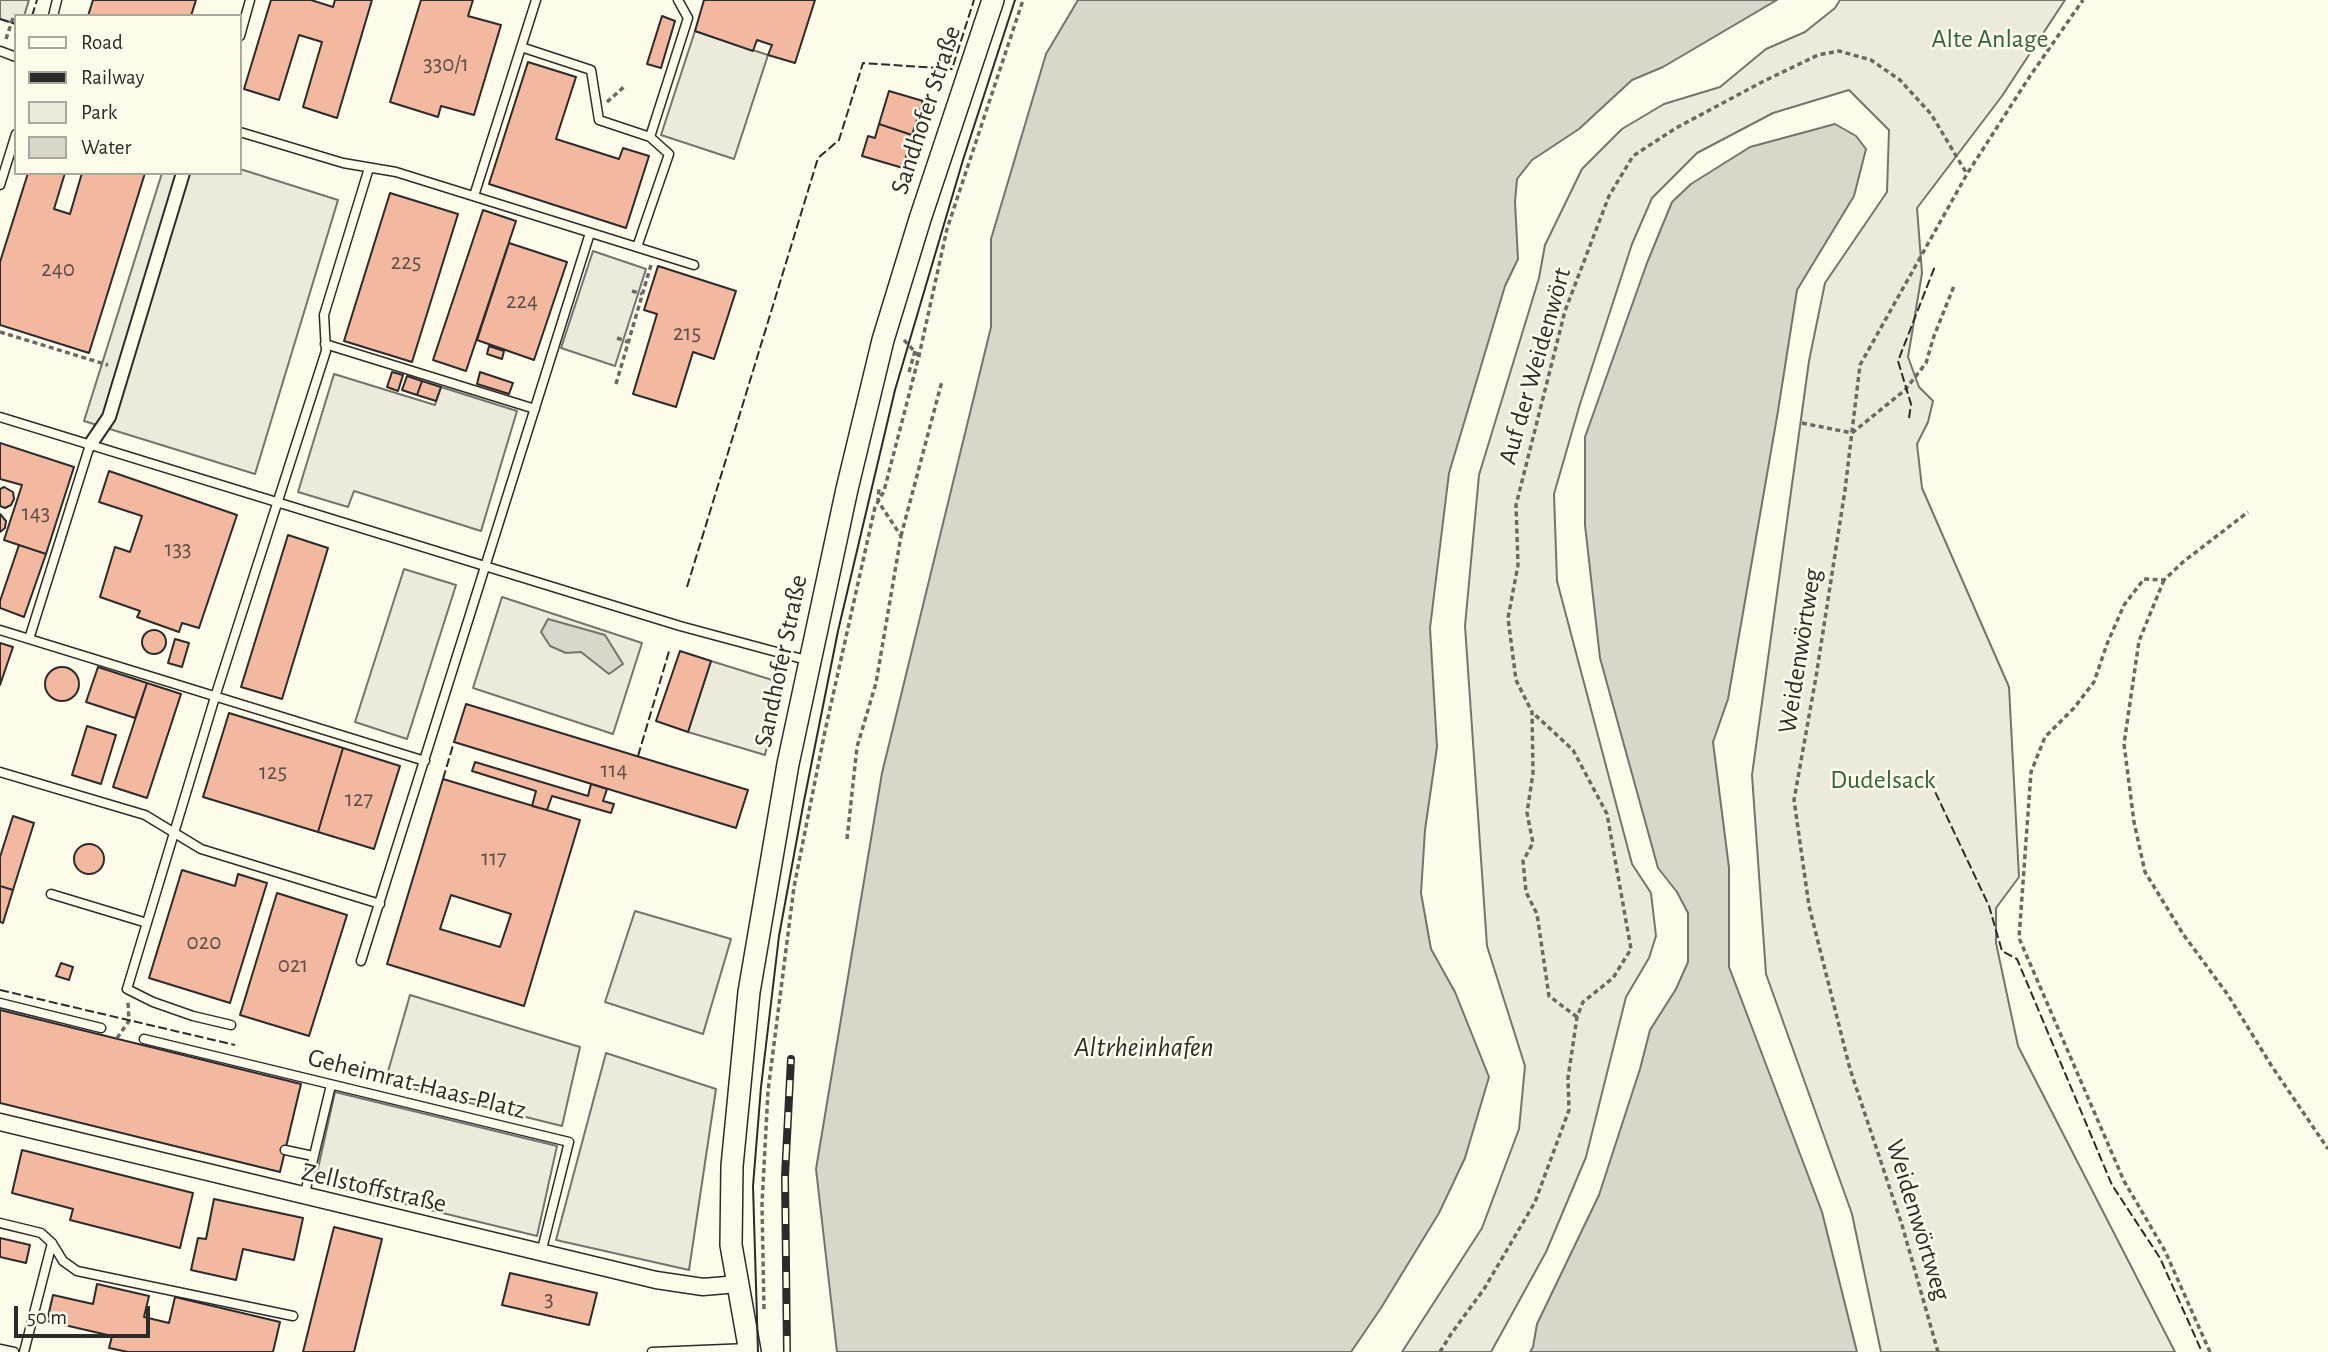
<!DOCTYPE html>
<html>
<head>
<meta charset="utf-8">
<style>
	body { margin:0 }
	#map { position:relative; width:2328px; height:1352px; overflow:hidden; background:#fdfbea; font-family:"Alegreya Sans",sans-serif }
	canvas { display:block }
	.legend { position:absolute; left:14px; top:14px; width:228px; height:161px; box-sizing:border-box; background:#fdfbea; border:2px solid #a9a89e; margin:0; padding:9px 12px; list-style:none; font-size:21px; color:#2b2b2b }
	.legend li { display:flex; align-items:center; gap:14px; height:35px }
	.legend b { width:35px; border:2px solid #a9a89e }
	.scale { position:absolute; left:14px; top:1306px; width:136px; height:32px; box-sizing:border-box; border:4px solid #2b2b2b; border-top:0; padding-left:9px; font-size:21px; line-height:24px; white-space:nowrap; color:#2b2b2b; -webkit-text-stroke:5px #fdfbea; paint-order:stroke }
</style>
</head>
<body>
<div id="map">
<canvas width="2328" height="1352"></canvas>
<ul class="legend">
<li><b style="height:9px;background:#fdfbea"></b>Road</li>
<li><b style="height:9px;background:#2b2b2b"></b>Railway</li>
<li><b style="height:19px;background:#ecebdb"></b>Park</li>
<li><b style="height:19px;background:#d8d7c9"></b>Water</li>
</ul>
<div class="scale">50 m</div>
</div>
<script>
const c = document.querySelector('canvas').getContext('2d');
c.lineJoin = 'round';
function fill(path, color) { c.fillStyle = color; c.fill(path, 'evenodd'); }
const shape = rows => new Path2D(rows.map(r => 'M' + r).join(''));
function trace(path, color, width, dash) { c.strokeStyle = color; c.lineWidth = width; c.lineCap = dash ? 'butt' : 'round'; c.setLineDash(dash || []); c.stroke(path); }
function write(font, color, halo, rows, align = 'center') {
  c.font = font + ' "Alegreya Sans",sans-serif'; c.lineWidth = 5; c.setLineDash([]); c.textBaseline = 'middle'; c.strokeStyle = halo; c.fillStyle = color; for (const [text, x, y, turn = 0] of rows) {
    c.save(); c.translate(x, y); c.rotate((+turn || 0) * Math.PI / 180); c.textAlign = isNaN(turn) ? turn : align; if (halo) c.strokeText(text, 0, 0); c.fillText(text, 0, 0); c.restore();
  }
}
const green = shape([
	[1840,0,2065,0,2002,96,1917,208,1922,273,1908,357,1919,387,1933,401,1928,422,1917,444,1922,488,2009,687,2019,877,1996,908,1996,943,2018,1046,2175,1352,1881,1352,1852,1214,1766,974,1752,775,1809,361,1825,283,1887,192,1889,130,1849,90,1773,113,1697,153,1652,198,1632,244,1580,404,1554,494,1557,581,1632,864,1651,893,1656,936,1649,958,1626,997,1586,1157,1546,1252,1491,1352,1402,1352,1482,1228,1519,1129,1525,1066,1487,946,1465,626,1479,475,1539,278,1545,245,1582,169,1622,129,1664,104,1720,87,1766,49,1805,32,1835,8,1840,0],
	[695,31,768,55,734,159,661,135,695,31],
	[240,169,338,200,255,474,84,421,162,173,240,173,240,169],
	[334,374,435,405,441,387,517,411,481,531,354,491,348,507,298,492,334,374],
	[404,569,456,585,407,739,355,722,404,569],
	[502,597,642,643,613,734,473,688,502,597]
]);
fill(green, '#ecebdb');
trace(green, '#74746e', 2);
const parking = shape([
	[0,0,29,0,24,16,16,16,16,24,0,19,0,0],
	[593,251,646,269,615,366,561,348,593,251],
	[711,661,782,683,765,755,688,732,711,661],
	[635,911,731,939,703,1034,605,1002,635,911],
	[410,995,580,1047,562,1126,385,1082,410,995],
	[606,1053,716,1089,689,1270,556,1240,606,1053],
	[335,1092,557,1146,537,1236,315,1182,335,1092]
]);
fill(parking, '#eceadb');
trace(parking, '#74746e', 2);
const water = shape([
	[1078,0,1777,0,1663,67,1632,80,1579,129,1532,160,1517,179,1515,202,1518,259,1505,286,1449,473,1430,628,1437,747,1425,830,1421,893,1431,949,1455,992,1489,1077,1465,1158,1439,1213,1381,1308,1351,1352,837,1352,816,1169,882,773,991,327,991,239,1046,54,1078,0],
	[1835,124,1856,136,1866,149,1854,196,1797,290,1778,411,1728,699,1713,742,1729,868,1729,967,1822,1212,1857,1352,1530,1352,1533,1347,1537,1324,1599,1195,1640,1069,1650,1030,1676,989,1688,962,1688,913,1677,892,1658,868,1600,658,1585,525,1585,437,1647,263,1672,202,1691,184,1750,147,1835,124],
	[548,619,605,635,623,664,609,674,581,652,566,653,550,646,541,632,548,619]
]);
fill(water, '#d8d7c9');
trace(water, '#74746e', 2);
const building = shape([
	[93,0,196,0,191,16,88,16,93,0],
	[271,0,311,0,333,7,335,0,372,0,337,118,303,107,322,42,299,35,279,100,244,89,271,0],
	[421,0,473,0,468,16,501,25,474,115,441,106,438,117,390,102,421,0],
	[704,0,815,0,795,63,768,55,772,45,757,40,753,51,695,31,704,0],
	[662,16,675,21,661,68,647,64,662,16],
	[528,62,576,77,556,139,619,159,623,148,649,156,626,228,489,184,528,62],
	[889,91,923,101,912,135,879,124,889,91],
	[879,124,912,135,903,168,862,156,868,136,875,138,879,124],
	[28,173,65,173,54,209,70,214,82,173,145,173,89,353,0,325,0,262,28,173],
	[390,193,458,214,412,362,344,341,390,193],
	[483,210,516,221,466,371,433,360,483,210],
	[509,243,567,262,534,360,477,340,509,243],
	[658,266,736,291,714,359,693,352,676,407,633,394,657,314,644,310,658,266],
	[489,346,504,351,502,359,487,354,489,346],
	[392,372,403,375,398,391,387,387,392,372],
	[480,372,513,383,509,394,477,384,480,372],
	[407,376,422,381,417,395,402,390,407,376],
	[422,381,441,387,436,401,417,395,422,381],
	[0,443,74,467,46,554,4,540,22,485,0,479,0,443],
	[109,471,237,515,199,628,182,623,179,632,137,617,140,611,100,597,115,547,130,552,142,516,99,502,109,471],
	[4,487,13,492,14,499,11,505,5,508,0,506,0,489,4,487],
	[0,514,6,521,5,528,0,532,0,514],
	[288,535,328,548,282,699,241,687,288,535],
	[19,545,46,554,24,617,0,608,0,601,19,545],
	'142 642a12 12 0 1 1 24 0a12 12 0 1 1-24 0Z',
	[175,639,189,643,182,667,168,663,175,639],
	[0,643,13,647,0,685,0,643],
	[680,651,711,661,688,732,656,721,680,651],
	'45 684a17 17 0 1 1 34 0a17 17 0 1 1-34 0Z',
	[98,667,147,683,135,718,86,702,98,667],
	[147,683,181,694,147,798,113,787,147,683],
	[466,704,748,790,736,828,454,742,466,704],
	[229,713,343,748,318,832,203,797,229,713],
	[87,726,116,735,101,784,72,775,87,726],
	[343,748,400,766,374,849,318,832,343,748],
	[475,762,588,796,591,784,607,789,603,801,614,804,611,813,552,796,547,810,532,806,536,791,472,771,475,762],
	[443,779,580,820,524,1006,387,964,443,779],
	[451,895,511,914,500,947,440,929,451,895],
	[13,816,34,823,13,890,0,886,0,857,13,816],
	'74 859a15 15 0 1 1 30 0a15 15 0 1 1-30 0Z',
	[182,870,235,886,238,874,267,883,230,1003,149,978,182,870],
	[0,886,13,890,3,923,0,922,0,886],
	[277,893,347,915,309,1036,240,1015,277,893],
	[61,963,73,967,69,980,56,976,61,963],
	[0,1010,301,1084,280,1172,0,1103,0,1010],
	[22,1150,193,1193,180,1248,70,1220,73,1209,12,1193,22,1150],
	[214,1199,303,1218,294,1260,243,1249,236,1280,191,1270,198,1238,206,1239,214,1199],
	[334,1227,382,1239,354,1352,303,1352,334,1227],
	[0,1238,30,1245,26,1263,0,1257,0,1238],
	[510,1273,597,1293,589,1325,502,1305,510,1273],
	[97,1284,149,1296,144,1317,169,1323,175,1297,280,1322,273,1352,128,1352,109,1348,112,1336,47,1321,53,1295,93,1304,97,1284]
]);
fill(building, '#f2b8a0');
trace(building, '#2b2b2b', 2);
const service = shape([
	[53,16,57,0],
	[240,36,250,0],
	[521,47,591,70,599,120,650,137,669,154,637,247],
	[0,51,16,57],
	[240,132,343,163,396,172,694,265],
	[650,137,688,18,678,0],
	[0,185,16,134],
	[474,196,536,0],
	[325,344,535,409],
	[0,417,680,626,810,661],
	[0,630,425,761],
	[29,639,90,445],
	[0,772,145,815,201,849,380,904],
	[51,894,147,923],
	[361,961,590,233],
	[0,1003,101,1028],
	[231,1025,193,1016,153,1002,127,989,215,697,326,351,324,315,369,168],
	[144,1039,569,1142,541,1253],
	[285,1150,313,1156],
	[304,1197,331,1085],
	[0,1223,41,1233,52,1243,63,1261,77,1271,293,1316],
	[0,1349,14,1352],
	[24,1352,52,1243],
	[652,1352,749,1348]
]);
const pedestrian = shape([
	[90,445,109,417,183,173]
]);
const minor = shape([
	[0,1122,656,1280,703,1287,738,1284]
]);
const tertiary = shape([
	[750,1352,731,1245,732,1166,749,992,788,764,847,489,883,340,920,219,993,0]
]);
trace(service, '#2b2b2b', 11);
trace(pedestrian, '#2b2b2b', 16);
trace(minor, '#2b2b2b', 19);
trace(tertiary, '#2b2b2b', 24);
trace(shape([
	[6,39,14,15],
	[607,102,626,85],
	[632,291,642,294],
	[0,332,108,365],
	[617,338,628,342],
	[904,340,919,356],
	[909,372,915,351],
	[616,384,651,265],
	[1802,423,1852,433,1905,390,1926,363,1934,336,1954,286],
	[901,536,942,381],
	[2164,580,2139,641,2124,744,2134,822,2145,872,2183,934,2228,995,2271,1065,2328,1149],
	[847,839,857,747,876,683,901,536,878,501,879,488],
	[1577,1017,1549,996,1537,914,1526,892,1523,861,1533,843,1527,813,1533,773,1532,712,1516,680,1508,618,1518,565,1516,505,1565,311,1609,196,1633,156,1676,128,1762,82,1818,55,1839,51,1871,60,1900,80,1931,114,1967,174],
	[117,1038,129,1021,128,1002],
	[764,1309,762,1204,768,1091,794,887,825,731,875,507,884,491,919,356,947,229,1023,0],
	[1440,1352,1451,1334,1484,1289,1535,1202,1569,1110,1568,1078,1577,1017,1583,1002,1613,978,1631,949,1607,814,1573,750,1532,712],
	[1938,1352,1902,1225,1850,1069,1809,906,1794,800,1816,677,1845,490,1860,365,1967,174,2030,76,2083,0],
	[2210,1352,2165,1251,2124,1181,2019,938,2031,772,2045,737,2074,708,2094,682,2107,644,2124,605,2144,579,2164,580,2183,562,2248,512]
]), '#6a6964', 3.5, [5, 3.5]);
trace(service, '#fdfbea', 8);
trace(pedestrian, '#fdfbea', 12);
trace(minor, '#fdfbea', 16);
trace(tertiary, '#fdfbea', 21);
trace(shape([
	[758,1352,753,1186,761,1087,779,936,803,806,838,631,895,390,963,160,1015,0]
]), '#2b2b2b', 2);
const rail = shape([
	[787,1352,785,1176,791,1059]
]);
trace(rail, '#2b2b2b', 8);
trace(rail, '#fdfbea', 5, [16]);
trace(shape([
	[32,16,37,0],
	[0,19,16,24],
	[1909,418,1911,404,1898,361,1935,266],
	[687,587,818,158,839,140,863,63,952,69,974,0],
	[638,756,670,648],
	[443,779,454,742],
	[1930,781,1989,906,2002,951,2017,959,2112,1185,2160,1258,2202,1352],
	[0,990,235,1045]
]), '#2b2b2b', 2, [9, 3.5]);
write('23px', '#5d4e48', null, [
	["330/1",446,64],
	["225",406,262],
	["240",58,269],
	["224",522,301],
	["215",687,333],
	["143",36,513],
	["133",178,549],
	["114",614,770],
	["125",273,772],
	["127",359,799],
	["117",494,858],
	["020",204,942],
	["021",293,965],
	["3",549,1299]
]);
write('26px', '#34623c', '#fdfbea', [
	["Alte Anlage",1990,39],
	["Dudelsack",1883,780]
]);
write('26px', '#2b2b2b', '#fdfbea', [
	["Sandhofer Straße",926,110,-72],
	["Auf der Weidenwört",1535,366,-74],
	["Weidenwörtweg",1800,651,-81],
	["Sandhofer Straße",781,661,-78],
	["Geheimrat-Haas-Platz",417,1084,14],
	["Zellstoffstraße",374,1188,13],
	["Weidenwörtweg",1918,1220,73]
]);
write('italic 28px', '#2b2b2b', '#fdfbea', [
	["Altrheinhafen",1144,1048]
]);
</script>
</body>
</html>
